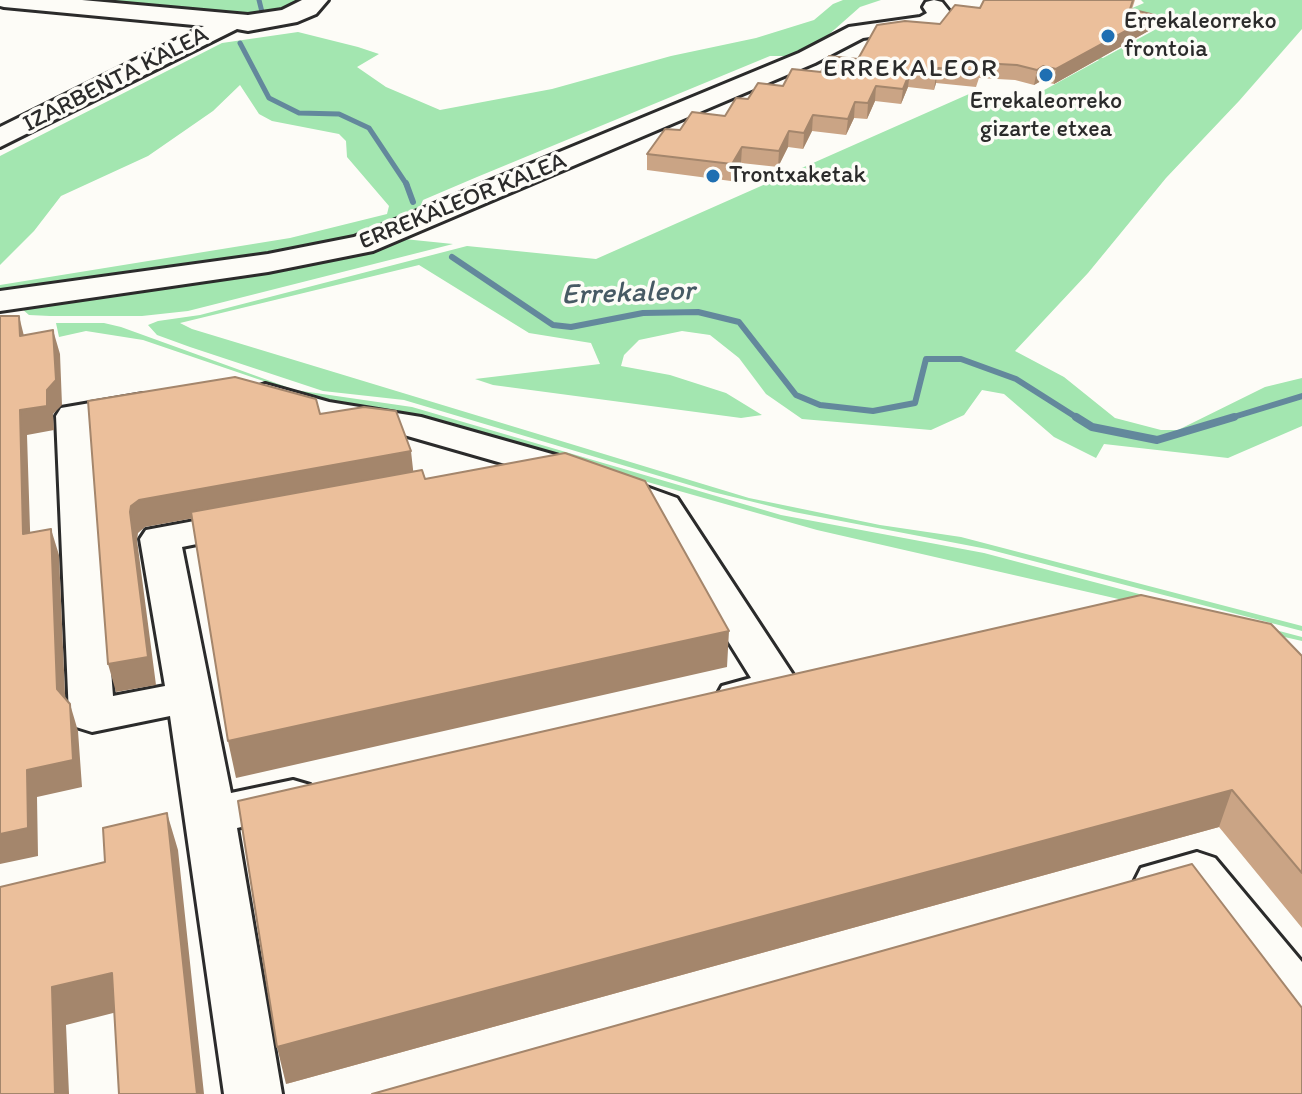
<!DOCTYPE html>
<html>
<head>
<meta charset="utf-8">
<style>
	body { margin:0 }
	canvas { display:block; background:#fdfcf7 }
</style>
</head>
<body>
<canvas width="1302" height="1094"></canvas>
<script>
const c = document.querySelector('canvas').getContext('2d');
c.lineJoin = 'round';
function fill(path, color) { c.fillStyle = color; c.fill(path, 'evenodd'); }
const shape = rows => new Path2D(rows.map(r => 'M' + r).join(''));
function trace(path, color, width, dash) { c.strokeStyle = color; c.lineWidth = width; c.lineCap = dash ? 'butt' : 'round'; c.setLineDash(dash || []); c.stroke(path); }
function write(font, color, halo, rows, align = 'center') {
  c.font = font + ' Itim,sans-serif'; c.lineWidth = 7; c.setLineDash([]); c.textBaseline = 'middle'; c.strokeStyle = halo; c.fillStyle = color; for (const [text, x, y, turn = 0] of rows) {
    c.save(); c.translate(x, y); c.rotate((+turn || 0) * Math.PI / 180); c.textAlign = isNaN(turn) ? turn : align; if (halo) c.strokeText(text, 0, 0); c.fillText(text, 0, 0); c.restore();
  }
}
fill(shape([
	[55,0,301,0,289,9,230,17],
	[843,0,881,0,860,7,826,37,793,56,770,56,477,177,423,200,419,209,374,229,330,242,282,250,0,292,0,285,290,238,387,214,389,206,347,157,346,141,339,134,272,121,259,114,240,85,213,111,148,156,61,196,34,231,0,265,0,156,222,43,298,32,358,47,379,54,357,67,386,87,440,110,552,89,671,56,756,38,814,20,833,4],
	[1141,0,1302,0,1302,29,1239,101,1166,178,1088,273,1015,351,1064,377,1115,418,1161,430,1178,430,1265,387,1302,378,1302,426,1228,458,1104,444,1096,458,1054,437,1004,394,982,390,964,415,931,430,802,419,766,394,739,358,710,335,682,331,639,340,624,355,621,366,670,375,726,393,762,415,741,418,493,385,475,379,600,364,591,343,529,333,419,265,180,323,192,329,749,498,880,525,961,537,1302,626,1302,631,987,549,794,512,713,492,404,400,323,391,190,347,157,335,148,325,158,321,200,315,467,246,596,259,969,94,1015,106,1099,60,1067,46,1103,58,1160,27,1116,15,1144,3],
	[404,239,453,244,188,311,142,316,50,316,29,315,22,309,324,263,368,253],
	[56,323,104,323,121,327,295,390,412,407,781,515,984,553,1302,637,1302,641,817,530,538,451,378,409,325,402,143,340,86,331,59,337]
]), '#a3e6b0');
trace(shape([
	[259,0,262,12],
	[240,43,269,98,299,113,339,114,369,128,407,185]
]), '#63889c', 5);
trace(shape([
	[406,183,413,202],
	[452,257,553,325,571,327,643,313,698,312,739,322,796,395,820,405,873,411,915,403,926,359,961,359,1016,379,1079,419],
	[1227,419,1302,396]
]), '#63889c', 6);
trace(shape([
	[1076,417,1092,427,1157,440,1234,417]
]), '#63889c', 8);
const minor = shape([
	[934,0,942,2,950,12,943,23,933,28,863,38,815,63,373,251,268,272,0,311,0,291,268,254,354,237,799,53,849,27,920,17,927,13,923,7,926,2,934,0],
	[265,384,329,402,421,417,566,458,677,498,801,687,795,698,779,702,738,713,722,708,716,697,722,686,751,678,649,514,540,474,404,435,326,423,253,402,247,395,253,388,265,384],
	[143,394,155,398,161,405,155,412,92,424,113,696,165,686,140,539,146,530,248,511,262,515,268,523,262,531,182,547,231,793,293,780,310,785,317,798,310,811,237,828,282,1094,224,1094,170,716,92,732,76,727,69,716,56,416,61,408,143,394],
	[1197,852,1215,858,1302,962,1302,1024,1283,1017,1186,895,1159,902,1141,896,1134,882,1141,868,1197,852]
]);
const major = shape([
	[0,0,82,0,248,15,282,10,302,0,328,0,316,14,297,22,248,31,237,29,0,147,0,127,204,26,4,7,0,6,0,0]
]);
trace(minor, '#2b2b2b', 6);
trace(major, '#2b2b2b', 6);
fill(minor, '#fdfcf7');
fill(major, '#fdfcf7');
fill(shape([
	[1135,0,1132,9,1152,29,1054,84,1041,81,1034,85,1015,80,979,78,976,87,936,83,934,90,908,87,901,104,875,101,867,119,854,118,846,135,812,131,803,149,788,147,778,167,741,163,731,181,647,170,647,154,680,130,725,116,748,99,858,59,980,8],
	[1302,656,1302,928,1219,827,286,1084]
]), '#caa485');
fill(shape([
	[1155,15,1152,29,1054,84,1056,69],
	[1043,66,1041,81,1034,85,1037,70],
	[938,68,936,83,934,90,936,75],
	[910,72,908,87,901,104,903,89],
	[876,86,875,101,867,119,868,103],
	[855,102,854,118,846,135,848,119],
	[813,115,812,131,803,149,804,133],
	[789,131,788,147,778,167,779,151],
	[742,147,741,163,731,181,732,164],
	[19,316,25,340,20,336],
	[53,330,60,354,62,405,53,414,54,430,27,435,31,560,23,534,20,410],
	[411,451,414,478,145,527,138,533,137,540,156,685,116,692,108,664,131,506,139,500],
	[51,529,59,555,66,716,57,689],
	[729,631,727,667,236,778,228,741],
	[70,704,78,731,82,787,37,797,38,856,0,864,0,834,27,770],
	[1232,790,1219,827,286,1084,277,1047],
	[167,813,178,850,204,1094,197,1094],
	[112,973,125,1010,66,1025,69,1094,55,1094,52,987]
]), '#a4866c');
const building = shape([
	[984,0,1133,0,1130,9,1155,15,1056,69,1043,66,1037,70,1017,65,981,63,978,71,938,68,936,75,910,72,903,89,876,86,868,103,855,102,848,119,813,115,804,133,789,131,779,151,742,147,732,164,647,154,665,129,680,130,692,112,725,116,736,98,748,99,758,83,783,86,792,69,821,72,829,56,858,59,877,25,905,21,940,24,955,5,980,8,984,0],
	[0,316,19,316,20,336,53,330,56,380,47,390,47,406,20,410,23,534,51,529,57,689,70,704,73,760,27,770,28,828,0,834,0,316],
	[235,377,316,399,320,414,364,407,396,411,411,451,139,500,131,506,130,512,148,657,108,664,88,401,235,377],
	[565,453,645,481,729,631,228,741,191,512,422,470,425,479,565,453],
	[1141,595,1271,624,1302,656,1302,873,1232,790,277,1047,238,801,1141,595],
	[167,813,197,1094,119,1094,112,973,52,987,55,1094,0,1094,0,887,105,862,103,828,167,813],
	[1192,864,1302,1008,1302,1094,372,1094,1192,864]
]);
fill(building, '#ebbf9b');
trace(building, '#a4866c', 2);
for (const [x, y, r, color] of [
	[1108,36,8,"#1f6fb2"],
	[1046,75,8,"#1f6fb2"],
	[713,176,8,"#1f6fb2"]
]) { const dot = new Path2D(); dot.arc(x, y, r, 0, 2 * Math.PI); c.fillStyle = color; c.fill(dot); trace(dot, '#fdfcf7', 3); }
write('24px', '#2b2b2b', '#fdfcf7', [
	["Errekaleorreko",1124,22],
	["frontoia",1124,50],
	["Errekaleorreko",1046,102,"center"],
	["gizarte etxea",1046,130,"center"],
	["Trontxaketak",729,176]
], 'left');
write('24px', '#2b2b2b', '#fdfcf7', [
	["IZARBENTA KALEA",116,80,-27],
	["ERREKALEOR KALEA",463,202,-22]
]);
c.letterSpacing = '2px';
write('26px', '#2b2b2b', '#fdfcf7', [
	["ERREKALEOR",911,69]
]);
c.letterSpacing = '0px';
write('italic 30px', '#475a64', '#fdfcf7', [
	["Errekaleor",628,294,-2]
]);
</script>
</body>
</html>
